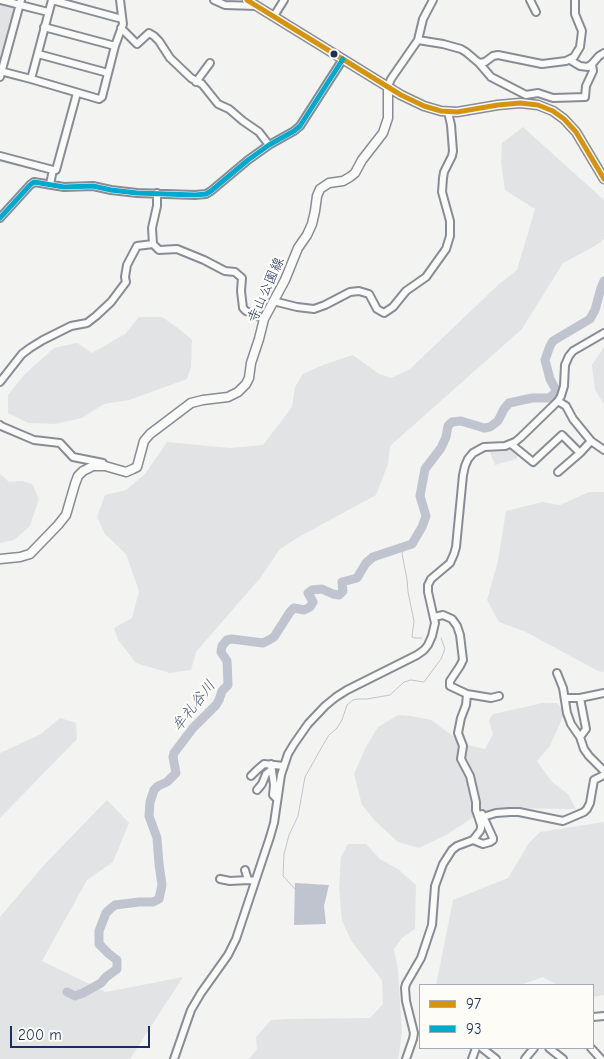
<!DOCTYPE html>
<html>
<head>
<meta charset="utf-8">
<style>
	body { margin:0 }
	#map { position:relative; width:604px; height:1059px; overflow:hidden; background:#f3f3f2; font-family:"Comic Neue",sans-serif }
	canvas { display:block }
	.legend { position:absolute; left:419px; top:984px; width:175px; height:65px; box-sizing:border-box; background:#fdfcf7; border:1px solid #a3aaba; margin:0; padding:6px 9px; list-style:none; font-size:15px; color:#1b2f5e }
	.legend li { display:flex; align-items:center; gap:10px; height:25px }
	.legend b { width:25px; border:1px solid #a3aaba }
	.scale { position:absolute; left:10px; top:1026px; width:140px; height:22px; box-sizing:border-box; border:2px solid #1b2f5e; border-top:0; padding-left:6px; font-size:15px; line-height:18px; white-space:nowrap; color:#1b2f5e; -webkit-text-stroke:4px #fdfcf7; paint-order:stroke }
</style>
</head>
<body>
<div id="map">
<canvas width="604" height="1059"></canvas>
<ul class="legend">
<li><b style="height:6px;background:#d6940e"></b>97</li>
<li><b style="height:6px;background:#00a9ce"></b>93</li>
</ul>
<div class="scale">200 m</div>
</div>
<script>
const c = document.querySelector('canvas').getContext('2d');
c.lineJoin = 'round';
function fill(path, color) { c.fillStyle = color; c.fill(path, 'evenodd'); }
const shape = rows => new Path2D(rows.map(r => 'M' + r).join(''));
function trace(path, color, width, dash) { c.strokeStyle = color; c.lineWidth = width; c.lineCap = dash ? 'butt' : 'round'; c.setLineDash(dash || []); c.stroke(path); }
function write(font, color, halo, rows, align = 'center') {
  c.font = font + ' "Comic Neue","Klee One",sans-serif'; c.lineWidth = 4.5; c.setLineDash([]); c.textBaseline = 'middle'; c.strokeStyle = halo; c.fillStyle = color; for (const [text, x, y, turn = 0] of rows) {
    c.save(); c.translate(x, y); c.rotate((+turn || 0) * Math.PI / 180); c.textAlign = isNaN(turn) ? turn : align; if (halo) c.strokeText(text, 0, 0); c.fillText(text, 0, 0); c.restore();
  }
}
fill(shape([
	[0,2,14,6,15,8,0,65],
	[523,127,604,200,604,239,595,246,563,263,522,329,390,446,388,464,376,495,297,538,280,549,261,577,196,652,191,670,170,673,136,663,118,640,114,628,132,618,139,591,126,554,105,534,97,517,105,495,126,490,145,474,167,442,230,448,263,445,292,407,295,387,303,374,323,365,353,355,379,374,391,378,410,369,498,285,517,270,535,209,505,190,501,163,502,143],
	[139,317,162,317,178,328,192,340,191,367,187,379,129,400,104,404,82,418,54,424,28,423,8,413,8,395,25,374,54,348,77,343,92,353,125,334],
	[604,347,604,404,595,390,592,365],
	[511,450,515,451,519,454,516,459,495,465,490,452,501,452],
	[0,474,9,482,22,481,32,484,39,499,30,526,14,540,0,543],
	[589,492,604,492,604,672,598,671,526,632,499,622,487,600,498,561,506,511,542,502,560,505],
	[543,703,557,703,565,712,550,746,537,761,552,782,568,794,576,809,495,808,478,814,446,835,419,848,398,842,376,822,362,805,354,774,366,747,378,727,398,715,411,716,431,720,464,744,485,749,493,734,489,720,493,714],
	[60,718,76,723,77,739,0,818,0,753,41,734],
	[107,800,129,823,113,862,87,880,42,961,106,992,183,977,130,1059,0,1059,0,917,44,865],
	[604,822,604,995,593,997,593,985,557,985,543,977,520,985,436,985,453,900,508,878,529,843,540,832],
	[348,844,366,844,380,859,398,869,416,885,415,929,402,938,394,949,398,970,402,1033,398,1059,249,1059,257,1049,256,1037,271,1020,289,1019,370,1018,383,1004,382,980,352,942,342,921,339,887,341,857]
]), '#e2e3e5');
fill(shape([
	[295,883,329,885,324,906,326,924,294,925]
]), '#c0c4ce');
trace(shape([
	[404,547,402,554,407,579,408,592,414,621,412,637,415,638,422,638],
	[295,889,283,876,284,854,289,835,298,816,305,777,323,745,329,735,337,728,342,720,347,705,353,700,358,699,367,699,390,695,404,682,411,680,424,682,441,659,445,649,441,638]
]), '#c0c4ce', 1);
trace(shape([
	[67,992,75,996,83,993,101,983,106,977,117,969,117,960,109,954,99,944,99,931,106,913,110,909,115,905,139,902,153,902,159,899,162,885,159,864,157,838,149,816,150,802,154,790,158,786,167,782,176,773,173,757,174,753,193,728,216,705,219,700,222,691,228,685,227,661,221,652,222,646,227,640,232,639,263,643,269,640,274,637,290,612,294,608,304,610,310,607,313,602,308,593,312,590,322,589,333,594,339,595,343,591,342,582,357,578,366,563,373,557,412,544,422,527,426,516,420,496,425,469,441,448,446,437,448,426,452,422,461,421,484,428,490,427,498,421,504,409,509,403,532,398,549,398,554,394,556,390,550,379,545,360,550,346,553,341,590,319,595,310,601,288,604,281]
]), '#c0c4ce', 9);
const minor = shape([
	[1,0,48,12],
	[52,0,122,19],
	[214,0,225,5,257,6],
	[530,0,536,12],
	[274,16,284,0],
	[44,27,115,46],
	[121,28,137,44,149,33,154,36,159,41,170,58,191,78,202,84,218,104,229,109,243,121,259,132,269,145],
	[418,40,443,44,461,49,466,52,479,63,491,77,526,95,538,93,553,98,585,97,586,86,593,71,592,64],
	[38,54,108,73],
	[570,60,580,66,588,67,592,64,599,56,604,53],
	[479,63,485,62,493,56,498,55,542,64,566,61,574,57,580,47,582,31,575,14,575,0],
	[0,71,31,79,99,99,102,97,115,46,123,24,120,0],
	[0,77,21,0],
	[31,79,52,0],
	[196,82,210,63],
	[388,86,391,79,418,40,423,19,433,0],
	[0,156,53,170],
	[50,184,53,170,56,170,77,93],
	[0,218,30,185,34,182,64,187,93,186,111,190,137,193,195,195,206,194,211,191,248,160,269,145,294,131,300,126,343,59],
	[153,244,152,228,157,206,157,193],
	[273,301,297,307,314,309,325,305,350,292,359,291,369,294,377,309,384,313,393,307,406,291,426,277,446,249,450,236,450,221,442,192,443,178,444,172,452,156,453,151,451,125,448,112],
	[0,382,22,354,30,348,43,340,71,326,87,323,96,316,111,302,126,282,125,277,127,265,137,246,153,244,159,250,177,249,204,260,225,271,235,272,242,278,241,291,243,308,246,311,264,319],
	[558,401,566,406,573,419,591,441,604,450],
	[0,425,1,426,34,440,60,443,73,457,103,463,104,465],
	[511,444,533,462,562,435,580,453,591,441],
	[558,472,580,453],
	[434,617,443,615,452,619,457,626,460,635,463,660,460,666,450,681,450,686,467,694,491,698,499,696],
	[557,673,563,688,567,713,571,724,580,737,584,749,589,756,604,771],
	[565,698,580,698,586,729,580,737],
	[580,698,604,693],
	[271,764,274,785,273,795,276,798],
	[251,776,257,770,264,764,284,766],
	[257,790,262,784,266,774,271,770],
	[483,817,496,813,510,812,519,812,563,821,584,812,587,809,590,803,594,780,604,775],
	[473,840,483,844,490,842,493,840,493,838,482,814],
	[245,870,248,880],
	[220,879,230,881,248,880,255,881],
	[593,1017,604,1016],
	[482,1048,496,1059],
	[549,1048,563,1059],
	[591,1048,601,1059],
	[174,1059,191,1010,201,993,228,955,236,939,270,837,274,823,281,775,288,754,294,744,308,724,325,706,336,697,347,690,417,655,424,650,428,645,432,636,435,623,428,592,428,585,431,579,450,563,454,554,456,547,463,475,465,466,468,459,473,453,484,447,505,446,515,442,521,437,558,401,561,396,564,386,565,365,569,356,573,351,604,333],
	[406,1059,413,1039,414,1033,406,1001,405,988,406,984,421,958,432,925,435,886,443,864,452,850,457,846,473,840,480,831,481,828,481,825,476,810,476,802,470,776,461,759,463,746,458,733,461,718,466,705,467,694],
	[472,1059,476,1048],
	[525,1059,534,1048]
]);
const major = shape([
	[247,0,401,95,424,106,441,111,457,112,498,105,520,103,538,105,553,111,564,119,576,132,604,179],
	[0,559,20,557,30,554,58,525,66,515,75,484,78,476,83,471,93,466,105,466,126,472,133,469,137,467,144,441,150,434,191,403,203,400,228,397,238,392,246,384,249,378,251,363,259,339,264,319,285,280,298,248,307,235,312,224,315,211,317,196,320,189,329,183,343,181,350,177,355,173,362,160,383,133,388,118,388,86]
]);
trace(minor, '#888c94', 10);
trace(major, '#888c94', 11);
trace(minor, '#fafaf8', 6);
trace(major, '#fafaf8', 8);
trace(shape([
	[247,0,401,95,424,106,441,111,457,112,498,105,520,103,538,105,553,111,564,119,576,132,604,179]
]), '#d6940e', 5);
trace(shape([
	[0,218,30,185,34,182,64,187,93,186,111,190,137,193,195,195,206,194,211,191,248,160,269,145,294,131,300,126,343,59]
]), '#00a9ce', 5);
for (const [x, y, r, color] of [
	[334,54,4.5,"#1b2f5e"]
]) { const dot = new Path2D(); dot.arc(x, y, r, 0, 2 * Math.PI); c.fillStyle = color; c.fill(dot); trace(dot, '#fdfcf7', 2); }
write('14px', '#1b2f5e', '#fdfcf7', [
	["寺山公園線",266,290,-66]
]);
write('italic 15px', '#46567b', '#fdfcf7', [
	["牟礼谷川",194,706,-52]
]);
</script>
</body>
</html>
